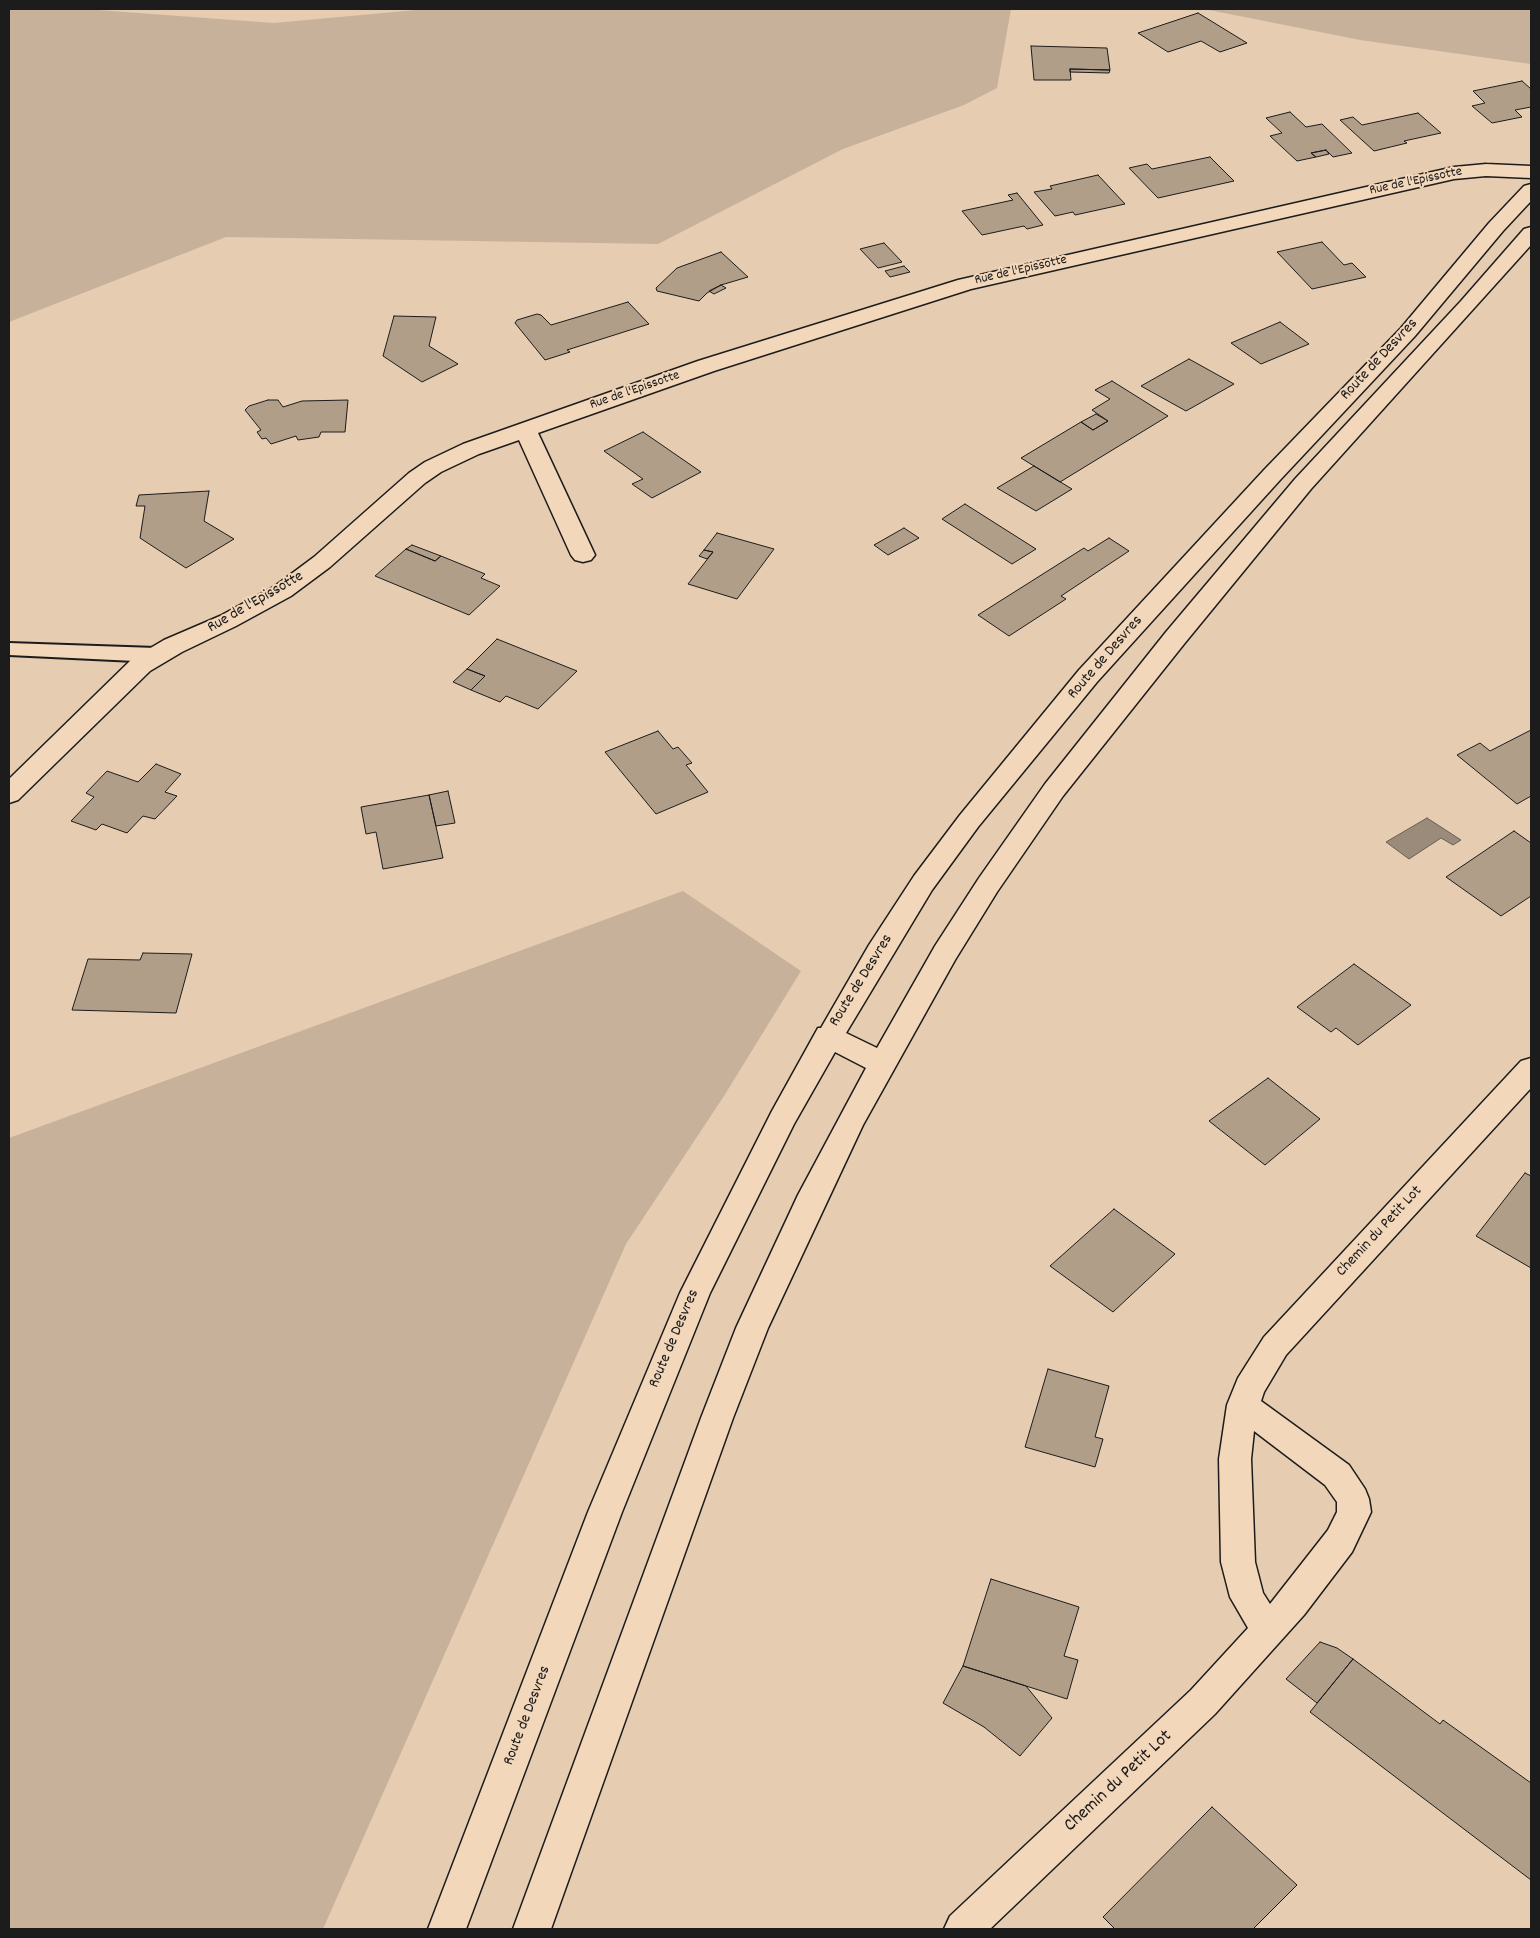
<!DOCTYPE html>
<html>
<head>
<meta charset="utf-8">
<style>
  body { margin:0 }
  #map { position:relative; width:1540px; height:1938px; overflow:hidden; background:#e6ccb0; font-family:Dekko,sans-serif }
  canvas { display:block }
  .frame { position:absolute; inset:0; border:10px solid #1c1c1c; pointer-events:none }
</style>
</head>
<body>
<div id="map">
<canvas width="1540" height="1938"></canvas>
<div class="frame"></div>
</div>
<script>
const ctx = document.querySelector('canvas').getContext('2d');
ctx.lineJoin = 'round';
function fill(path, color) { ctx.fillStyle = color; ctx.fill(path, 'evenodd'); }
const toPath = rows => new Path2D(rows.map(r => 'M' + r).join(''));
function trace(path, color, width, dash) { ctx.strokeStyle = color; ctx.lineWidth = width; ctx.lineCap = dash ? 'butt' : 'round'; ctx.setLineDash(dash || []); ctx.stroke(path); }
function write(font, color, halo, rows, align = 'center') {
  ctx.font = font + ' Dekko,sans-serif'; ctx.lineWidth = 4; ctx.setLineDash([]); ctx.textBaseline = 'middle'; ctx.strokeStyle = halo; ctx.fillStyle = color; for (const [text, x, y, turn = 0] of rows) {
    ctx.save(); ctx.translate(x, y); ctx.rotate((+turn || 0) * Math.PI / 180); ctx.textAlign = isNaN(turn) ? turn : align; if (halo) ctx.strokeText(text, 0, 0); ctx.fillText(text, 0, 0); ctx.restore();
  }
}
fill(toPath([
  [9,9,84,9,274,23,427,9,1011,9,997,88,964,105,843,149,658,244,226,237,9,322],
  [1204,9,1531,9,1531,64,1360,40],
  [683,891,801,971,724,1096,626,1244,323,1929,9,1929,9,1138]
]), '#c8b19b');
const water = toPath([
  [1427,818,1461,840,1453,845,1441,838,1409,859,1386,842,1427,818]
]);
fill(water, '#9b8b7a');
trace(water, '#685f54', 1);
const building = toPath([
  [1198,13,1247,43,1220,52,1201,41,1168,52,1138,33,1198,13],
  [1031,46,1107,48,1110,70,1070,69,1071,80,1034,80,1031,46],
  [1070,69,1110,70,1109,73,1070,72,1070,69],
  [1522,81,1531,89,1531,107,1515,110,1522,117,1492,123,1472,106,1485,103,1473,91,1522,81],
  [1290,112,1306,127,1322,124,1352,153,1333,157,1326,150,1311,153,1316,157,1297,161,1270,136,1282,133,1266,118,1290,112],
  [1418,113,1441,133,1404,141,1407,143,1374,151,1340,120,1353,117,1362,125,1418,113],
  [1326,150,1329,154,1316,157,1311,153,1326,150],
  [1210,157,1234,181,1158,198,1129,168,1147,164,1152,169,1210,157],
  [1098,175,1125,204,1075,215,1073,212,1055,216,1034,192,1052,189,1050,186,1098,175],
  [1017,193,1043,225,1027,229,1024,226,982,235,962,211,1013,200,1008,195,1017,193],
  [1322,242,1344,265,1352,263,1366,277,1312,289,1277,252,1322,242],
  [884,243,902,262,878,268,860,249,884,243],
  [721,252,748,277,721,285,707,293,699,301,657,291,656,288,677,268,721,252],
  [904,266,910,272,890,277,885,271,904,266],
  [721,285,726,288,714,294,709,291,721,285],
  [628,302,649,324,567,350,570,352,545,360,515,323,517,320,537,314,541,315,551,325,628,302],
  [394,316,436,317,429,346,458,364,422,382,383,356,394,316],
  [1280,322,1309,344,1261,364,1231,343,1280,322],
  [1189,359,1234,384,1186,411,1141,386,1189,359],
  [1112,381,1168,416,1060,482,1021,458,1081,422,1093,430,1108,421,1092,410,1110,399,1095,390,1112,381],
  [268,400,278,400,283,407,302,401,348,400,345,432,321,432,319,437,298,440,296,436,271,444,266,438,262,439,257,432,261,430,245,410,249,406,268,400],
  [1096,414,1108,421,1093,430,1081,422,1096,414],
  [643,432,701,472,652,498,632,484,643,479,604,451,643,432],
  [1034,466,1072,489,1036,511,997,488,1034,466],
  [209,491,204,521,234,539,186,568,140,538,145,506,136,506,139,495,209,491],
  [965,504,1036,549,1012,564,942,519,965,504],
  [904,528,919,538,888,555,874,545,904,528],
  [717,533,774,549,737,599,688,584,713,552,704,550,717,533],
  [1109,538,1129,551,1061,596,1066,599,1009,636,978,615,1084,548,1088,551,1109,538],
  [412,545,441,556,435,561,406,549,412,545],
  [406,549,435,561,441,556,485,574,481,578,500,586,469,615,375,576,406,549],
  [704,550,713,552,707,559,699,556,704,550],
  [497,639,577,671,538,709,506,696,500,702,471,690,485,676,467,669,497,639],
  [467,669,485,676,471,690,453,682,467,669],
  [1531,730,1531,796,1517,804,1457,755,1480,743,1490,751,1531,730],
  [658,731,673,749,678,747,692,763,686,765,708,792,656,814,605,752,658,731],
  [156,764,181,774,165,792,177,796,155,819,143,816,127,833,102,824,96,830,71,821,94,797,86,793,107,771,138,782,156,764],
  [448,791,455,823,436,826,429,795,448,791],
  [429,795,443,858,383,869,376,832,366,834,361,807,429,795],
  [1514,831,1531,843,1531,896,1501,916,1446,877,1514,831],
  [143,953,192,954,176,1013,72,1010,88,959,140,960,143,953],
  [1354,964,1411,1005,1358,1045,1336,1028,1331,1032,1297,1007,1354,964],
  [1268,1078,1320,1119,1265,1165,1209,1121,1268,1078],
  [1525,1173,1531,1176,1531,1268,1476,1236,1525,1173],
  [1114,1209,1175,1254,1113,1312,1050,1266,1114,1209],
  [1048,1369,1109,1386,1095,1437,1103,1439,1095,1467,1025,1447,1048,1369],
  [991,1579,1079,1607,1064,1656,1078,1660,1067,1699,963,1666,991,1579],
  [1320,1642,1337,1648,1353,1659,1317,1703,1286,1679,1320,1642],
  [1353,1659,1440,1724,1443,1720,1531,1783,1531,1880,1310,1712,1353,1659],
  [963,1666,1026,1686,1052,1718,1020,1756,984,1727,943,1703,963,1666],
  [1212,1807,1297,1885,1253,1929,1115,1929,1103,1917,1212,1807]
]);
fill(building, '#b19e89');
trace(building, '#1c1c1c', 1);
const service = toPath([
  [9,643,156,648,163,650,166,655,163,660,156,662,9,655,9,643]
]);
const minor = toPath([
  [1486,164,1531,166,1531,178,1486,176,1454,179,971,289,714,371,538,433,595,555,591,560,583,562,575,560,571,555,519,440,479,454,441,472,425,483,330,567,291,596,236,626,182,652,150,671,18,800,9,803,9,779,132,659,164,640,220,616,275,586,314,557,409,473,425,462,463,444,698,361,958,280,1454,167,1486,164],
  [1531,1058,1531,1088,1286,1355,1264,1392,1261,1401,1349,1465,1365,1489,1369,1499,1371,1512,1352,1552,1304,1615,1215,1714,990,1929,944,1929,950,1916,1191,1690,1248,1628,1230,1597,1221,1562,1219,1459,1227,1405,1238,1378,1264,1337,1521,1061,1531,1058],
  [1254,1431,1325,1485,1337,1502,1337,1512,1328,1530,1270,1604,1263,1593,1255,1562,1251,1459,1254,1431]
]);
const primary = toPath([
  [1531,184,1531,201,1503,231,1415,336,1280,480,1097,682,978,827,932,890,846,1033,877,1048,935,946,979,878,1045,784,1166,632,1295,479,1461,301,1524,229,1531,227,1531,245,1311,489,1184,644,1063,796,997,892,955,960,863,1125,768,1328,733,1418,551,1929,513,1929,701,1418,736,1328,798,1195,866,1068,835,1052,794,1124,710,1293,622,1512,466,1929,428,1929,588,1512,680,1293,772,1111,818,1028,821,1028,869,945,914,876,960,815,1079,670,1264,470,1401,328,1489,223,1524,186,1531,184]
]);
trace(service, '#1c1c1c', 4);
trace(minor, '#1c1c1c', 3);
trace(primary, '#1c1c1c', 3);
fill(service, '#f3d7ba');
fill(minor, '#f3d7ba');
fill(primary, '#f3d7ba');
write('14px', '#1c1c1c', '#f3d7ba', [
  ["Rue de l'Epissotte",1416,182,-12],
  ["Rue de l'Epissotte",1021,271,-13],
  ["Rue de l'Epissotte",635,391,-19]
]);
write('16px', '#1c1c1c', '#f3d7ba', [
  ["Route de Desvres",1380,360,-47],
  ["Rue de l'Epissotte",256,603,-30],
  ["Route de Desvres",1106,658,-49],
  ["Route de Desvres",862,981,-58],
  ["Chemin du Petit Lot",1380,1232,-47],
  ["Route de Desvres",675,1339,-67],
  ["Route de Desvres",528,1716,-69]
]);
write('19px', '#1c1c1c', '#f3d7ba', [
  ["Chemin du Petit Lot",1119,1782,-43]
]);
</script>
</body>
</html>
